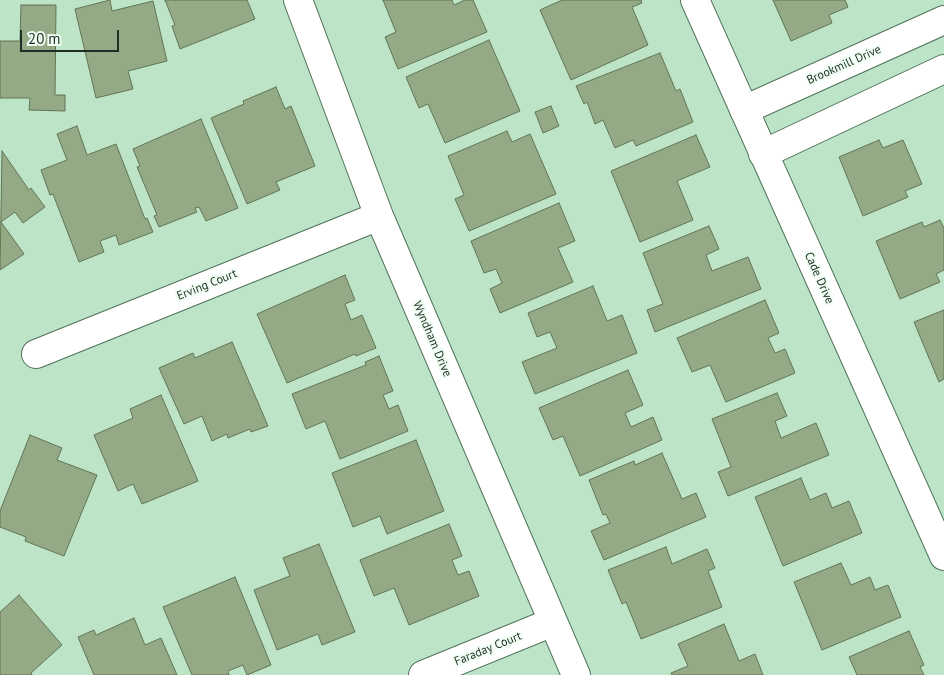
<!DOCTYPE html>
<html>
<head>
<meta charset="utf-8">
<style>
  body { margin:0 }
  #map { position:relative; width:944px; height:675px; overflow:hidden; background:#bde4c7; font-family:"PT Sans",sans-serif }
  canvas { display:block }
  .scale { position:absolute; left:20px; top:30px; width:99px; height:22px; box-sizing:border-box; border:2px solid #1f2e23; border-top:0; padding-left:6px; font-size:15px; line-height:18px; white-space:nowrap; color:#1f2e23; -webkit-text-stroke:4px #effef2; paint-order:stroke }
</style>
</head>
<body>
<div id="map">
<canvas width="944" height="675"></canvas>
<div class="scale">20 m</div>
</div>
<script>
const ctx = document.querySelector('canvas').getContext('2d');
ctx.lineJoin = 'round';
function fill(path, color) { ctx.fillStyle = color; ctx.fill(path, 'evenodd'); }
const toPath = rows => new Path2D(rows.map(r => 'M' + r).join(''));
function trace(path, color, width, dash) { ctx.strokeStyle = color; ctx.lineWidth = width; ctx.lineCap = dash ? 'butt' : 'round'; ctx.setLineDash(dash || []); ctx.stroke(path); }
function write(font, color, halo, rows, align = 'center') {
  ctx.font = font + ' "PT Sans",sans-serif'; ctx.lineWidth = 4; ctx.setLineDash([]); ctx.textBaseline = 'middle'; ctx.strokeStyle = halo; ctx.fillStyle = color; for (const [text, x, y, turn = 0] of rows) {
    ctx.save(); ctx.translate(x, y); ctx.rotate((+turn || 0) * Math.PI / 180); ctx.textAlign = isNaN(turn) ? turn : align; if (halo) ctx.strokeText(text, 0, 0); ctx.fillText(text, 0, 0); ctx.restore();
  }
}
const building = toPath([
  [110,0,112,11,153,1,167,61,128,71,133,89,96,98,75,9,110,0],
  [165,0,247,0,255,19,180,49,172,26,175,25,165,0],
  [383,0,452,0,454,5,465,0,473,0,487,32,398,69,385,37,396,32,383,0],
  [562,0,641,0,642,3,632,7,648,45,571,80,540,10,562,0],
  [773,0,845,0,848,7,829,15,832,23,791,41,773,0],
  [21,5,56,5,55,95,65,95,65,111,29,110,30,98,0,98,0,41,20,41,21,5],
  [489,40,520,111,445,143,428,104,419,108,406,77,489,40],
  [660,53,676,91,680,89,693,122,636,146,633,140,615,148,603,120,595,124,587,102,584,104,576,86,660,53],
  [276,87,285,109,291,106,315,166,276,182,280,190,247,204,211,118,244,104,243,101,276,87],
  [551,106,559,126,543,133,535,112,551,106],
  [201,119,238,208,206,221,199,207,195,208,197,212,159,227,154,216,157,215,137,167,140,166,133,149,201,119],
  [77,126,87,155,116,144,145,219,147,218,153,232,119,245,116,235,100,241,104,252,79,262,53,194,50,195,41,170,67,160,57,134,77,126],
  [507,131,512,142,530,134,556,194,469,231,455,199,464,195,448,156,507,131],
  [696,135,710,167,677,181,693,220,640,242,611,171,696,135],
  [879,140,883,148,903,140,922,184,905,191,908,197,863,216,839,157,879,140],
  [2,151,29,190,31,188,45,207,23,223,15,212,1,222,24,254,0,270,2,151],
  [559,203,575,241,558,248,573,282,500,313,490,289,502,283,496,269,484,273,471,241,559,203],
  [940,220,944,228,944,270,936,274,940,282,900,299,876,241,922,222,924,227,940,220],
  [709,226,719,249,706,255,712,271,748,257,761,289,655,332,647,310,663,304,643,253,709,226],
  [345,275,355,300,345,304,351,320,362,315,376,348,356,356,355,354,287,383,257,314,345,275],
  [593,286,607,321,622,315,637,353,535,394,522,362,557,348,550,332,537,337,528,313,593,286],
  [765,300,779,333,768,338,775,353,785,349,795,373,726,402,710,365,692,372,677,338,765,300],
  [944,310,944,379,939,382,914,322,944,310],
  [232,342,268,426,251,432,250,429,228,438,227,434,212,441,202,416,184,424,159,368,193,353,195,358,232,342],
  [379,356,393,391,383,395,389,409,398,405,408,431,340,459,325,421,306,429,292,394,366,365,365,362,379,356],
  [628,370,643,405,625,413,631,427,653,417,662,440,580,476,563,436,553,440,539,408,628,370],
  [777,393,787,416,775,421,781,438,816,423,829,455,728,496,718,472,731,467,712,419,777,393],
  [161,395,198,481,142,504,133,484,118,491,94,435,133,418,130,409,161,395],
  [30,435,62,448,57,460,97,475,64,556,25,541,26,537,0,527,0,511,30,435],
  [416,440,444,511,387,534,380,516,353,527,332,473,416,440],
  [662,453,682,499,696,493,706,517,604,560,591,531,610,523,606,514,603,515,589,480,634,461,635,465,662,453],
  [801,478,810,500,826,493,832,508,849,501,862,533,783,566,755,497,801,478],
  [449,524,462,556,452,560,458,575,469,571,479,596,409,625,394,588,374,596,360,560,449,524],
  [319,544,355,632,322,645,318,634,277,650,254,590,290,576,283,558,319,544],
  [666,547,672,564,707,549,715,568,708,571,722,607,641,639,626,602,622,604,608,570,666,547],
  [841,563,851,585,870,577,875,590,888,585,901,617,822,650,794,582,841,563],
  [235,577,271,665,247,675,243,665,228,671,229,675,192,675,163,607,235,577],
  [19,595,62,645,31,673,32,675,0,675,0,612,19,595],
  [134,618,145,645,161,638,177,675,94,675,78,637,94,630,96,635,134,618],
  [724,624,739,661,755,654,763,675,672,675,671,673,688,666,678,644,724,624],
  [909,631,924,665,920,667,924,675,857,675,849,657,909,631]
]);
fill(building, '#94a986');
trace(building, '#617554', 1);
const street = toPath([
  [298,0,379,216,576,675],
  [695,0,944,556],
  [36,354,379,216],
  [423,675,553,622]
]);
const secondary = toPath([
  [744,110,944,20],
  [763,154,944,69]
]);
trace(street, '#50735a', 30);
trace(secondary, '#50735a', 30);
trace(street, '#fff', 28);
trace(secondary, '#fff', 28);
write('12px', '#1f2e23', '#effef2', [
  ["Brookmill Drive",844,65,-24],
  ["Cade Drive",819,278,66],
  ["Erving Court",207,285,-22],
  ["Wyndham Drive",432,339,67],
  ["Faraday Court",488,649,-22]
]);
</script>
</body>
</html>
